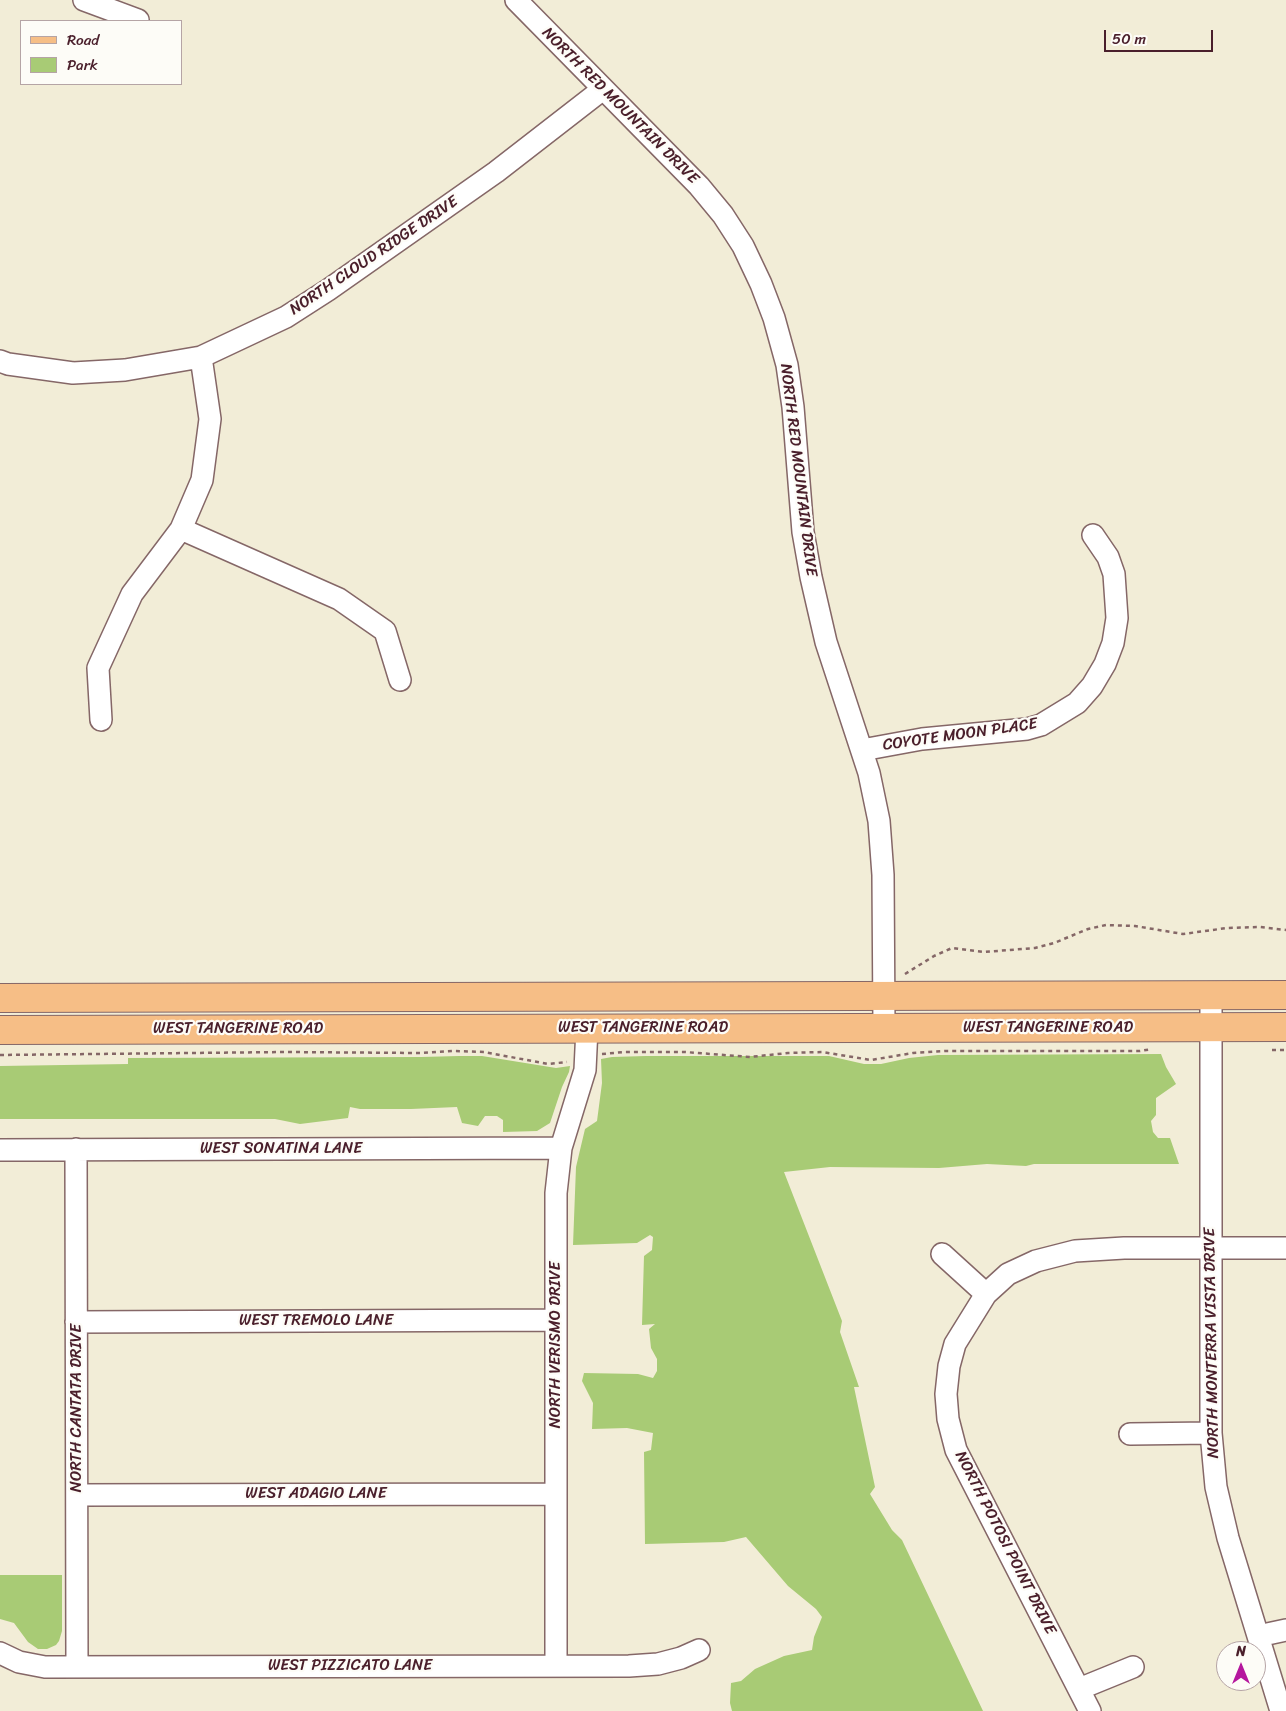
<!DOCTYPE html>
<html>
<head>
<meta charset="utf-8">
<style>
  body { margin:0 }
  #map { position:relative; width:1286px; height:1711px; overflow:hidden; background:#f2edd7; font-family:Sriracha,sans-serif }
  canvas { display:block }
  .legend { position:absolute; left:20px; top:20px; width:162px; height:65px; box-sizing:border-box; background:#fdfcf7; border:1px solid #b5a4a5; margin:0; padding:6px 9px; list-style:none; font-size:15px; color:#4a1f2b }
  .legend li { display:flex; align-items:center; gap:10px; height:25px }
  .legend b { width:25px; border:1px solid #b5a4a5 }
  .north { position:absolute; left:1216px; top:1641px; width:50px; height:50px; box-sizing:border-box; background:#fdfcf7; border:1px solid #b5a4a5; border-radius:50%; rotate:0deg; font-size:14px; font-weight:700; line-height:20px; text-align:center; color:#4a1f2b }
  .north::after { content:''; display:block; margin:auto; width:18px; height:22px; background:#b5179e; clip-path:polygon(50% 0,100% 100%,50% 72%,0 100%) }
  .scale { position:absolute; left:1104px; top:30px; width:109px; height:22px; box-sizing:border-box; border:2px solid #4a1f2b; border-top:0; padding-left:6px; font-size:15px; line-height:18px; white-space:nowrap; color:#4a1f2b; -webkit-text-stroke:4px #fdfcf7; paint-order:stroke }
</style>
</head>
<body>
<div id="map">
<canvas width="1286" height="1711"></canvas>
<ul class="legend">
<li><b style="height:6px;background:#f6be86"></b>Road</li>
<li><b style="height:14px;background:#a8cb75"></b>Park</li>
</ul>
<div class="north">N</div>
<div class="scale">50 m</div>
</div>
<script>
const ctx = document.querySelector('canvas').getContext('2d');
ctx.lineJoin = 'round';
function fill(path, color) { ctx.fillStyle = color; ctx.fill(path, 'evenodd'); }
const toPath = rows => new Path2D(rows.map(r => 'M' + r).join(''));
function trace(path, color, width, dash) { ctx.strokeStyle = color; ctx.lineWidth = width; ctx.lineCap = dash ? 'butt' : 'round'; ctx.setLineDash(dash || []); ctx.stroke(path); }
function write(font, color, halo, rows, align = 'center') {
  ctx.font = font + ' Sriracha,sans-serif'; ctx.lineWidth = 4.5; ctx.setLineDash([]); ctx.textBaseline = 'middle'; ctx.strokeStyle = halo; ctx.fillStyle = color; for (const [text, x, y, turn = 0] of rows) {
    ctx.save(); ctx.translate(x, y); ctx.rotate((+turn || 0) * Math.PI / 180); ctx.textAlign = isNaN(turn) ? turn : align; if (halo) ctx.strokeText(text, 0, 0); ctx.fillText(text, 0, 0); ctx.restore();
  }
}
fill(toPath([
  [1161,1054,1166,1067,1176,1084,1156,1098,1156,1115,1151,1121,1153,1132,1158,1138,1170,1138,1179,1164,1034,1164,1026,1166,987,1164,939,1168,830,1167,784,1172,842,1321,840,1332,859,1387,854,1387,875,1487,870,1494,892,1530,902,1540,983,1711,732,1711,730,1703,731,1683,741,1681,755,1669,784,1656,812,1650,814,1637,822,1617,816,1609,788,1586,746,1537,724,1542,645,1544,644,1452,651,1450,653,1433,627,1428,592,1429,593,1403,582,1381,584,1373,638,1374,653,1378,657,1371,657,1359,651,1348,649,1329,655,1324,642,1325,644,1256,652,1250,653,1237,650,1235,637,1243,573,1245,576,1167,585,1129,597,1121,602,1083,601,1059,612,1057,646,1056,829,1056,864,1064,881,1064,909,1058,938,1055],
  [459,1056,482,1056,556,1068,570,1066,569,1072,562,1087,550,1123,537,1131,503,1132,503,1120,497,1116,485,1116,478,1126,462,1123,457,1107,411,1109,360,1109,350,1107,348,1118,300,1124,275,1119,0,1119,0,1066,128,1064,128,1058,421,1057],
  [0,1575,62,1575,62,1631,59,1641,56,1645,47,1649,38,1649,28,1642,14,1623,0,1619]
]), '#a8cb75');
const minor = toPath([
  [84,0,138,20],
  [516,0,699,186,723,215,743,246,761,284,774,318,787,365,793,407,803,532,811,577,826,642,869,773,879,821,883,875,884,1027],
  [0,361,8,364,73,373,125,370,201,357,286,317,328,290,496,172,603,89],
  [181,529,339,599,385,631,400,680],
  [101,720,98,668,132,594,181,529,202,480,210,419,201,357],
  [862,750,922,739,1027,729,1041,725,1077,703,1092,686,1105,664,1113,643,1117,618,1114,574,1108,557,1093,535],
  [1211,995,1211,1433,1216,1487,1228,1538,1281,1711],
  [76,1149,77,1667],
  [0,1150,561,1148],
  [942,1254,986,1294],
  [76,1322,556,1320],
  [1130,1434,1211,1433],
  [77,1495,556,1494],
  [1258,1636,1286,1630],
  [0,1653,19,1662,45,1667,629,1666,658,1664,681,1658,699,1650],
  [556,1666,556,1193,561,1148,585,1070,587,1028],
  [1079,1689,1133,1667],
  [1090,1711,956,1450,948,1419,946,1394,949,1366,955,1344,986,1294,1008,1274,1036,1261,1075,1251,1124,1248,1286,1248]
]);
const major = toPath([
  [0,998,1286,995],
  [0,1030,1286,1027]
]);
trace(minor, '#856767', 24);
trace(major, '#856767', 30);
trace(toPath([
  [905,974,934,956,952,948,984,952,1035,948,1054,943,1088,929,1106,925,1135,926,1183,934,1227,928,1260,927,1286,930],
  [1272,1050,1286,1050],
  [602,1054,625,1052,685,1052,750,1057,788,1053,822,1052,871,1060,913,1053,946,1051,1140,1051,1152,1049],
  [0,1055,284,1052,421,1053,452,1051,484,1052,548,1064,567,1062]
]), '#856767', 2.5, [4, 4]);
trace(minor, '#fff', 21);
trace(major, '#f6be86', 28);
write('16px', '#4a1f2b', '#fdfcf7', [
  ["NORTH RED MOUNTAIN DRIVE",620,106,45],
  ["NORTH CLOUD RIDGE DRIVE",374,256,-34],
  ["NORTH RED MOUNTAIN DRIVE",798,470,83],
  ["COYOTE MOON PLACE",960,735,-8],
  ["WEST TANGERINE ROAD",643,1028],
  ["WEST TANGERINE ROAD",1048,1028],
  ["WEST TANGERINE ROAD",238,1029],
  ["WEST SONATINA LANE",281,1149],
  ["WEST TREMOLO LANE",316,1321],
  ["NORTH MONTERRA VISTA DRIVE",1212,1343,-91],
  ["NORTH VERISMO DRIVE",556,1345,-90],
  ["NORTH CANTATA DRIVE",77,1408,-90],
  ["WEST ADAGIO LANE",316,1494],
  ["NORTH POTOSI POINT DRIVE",1005,1543,63],
  ["WEST PIZZICATO LANE",350,1666]
]);
</script>
</body>
</html>
